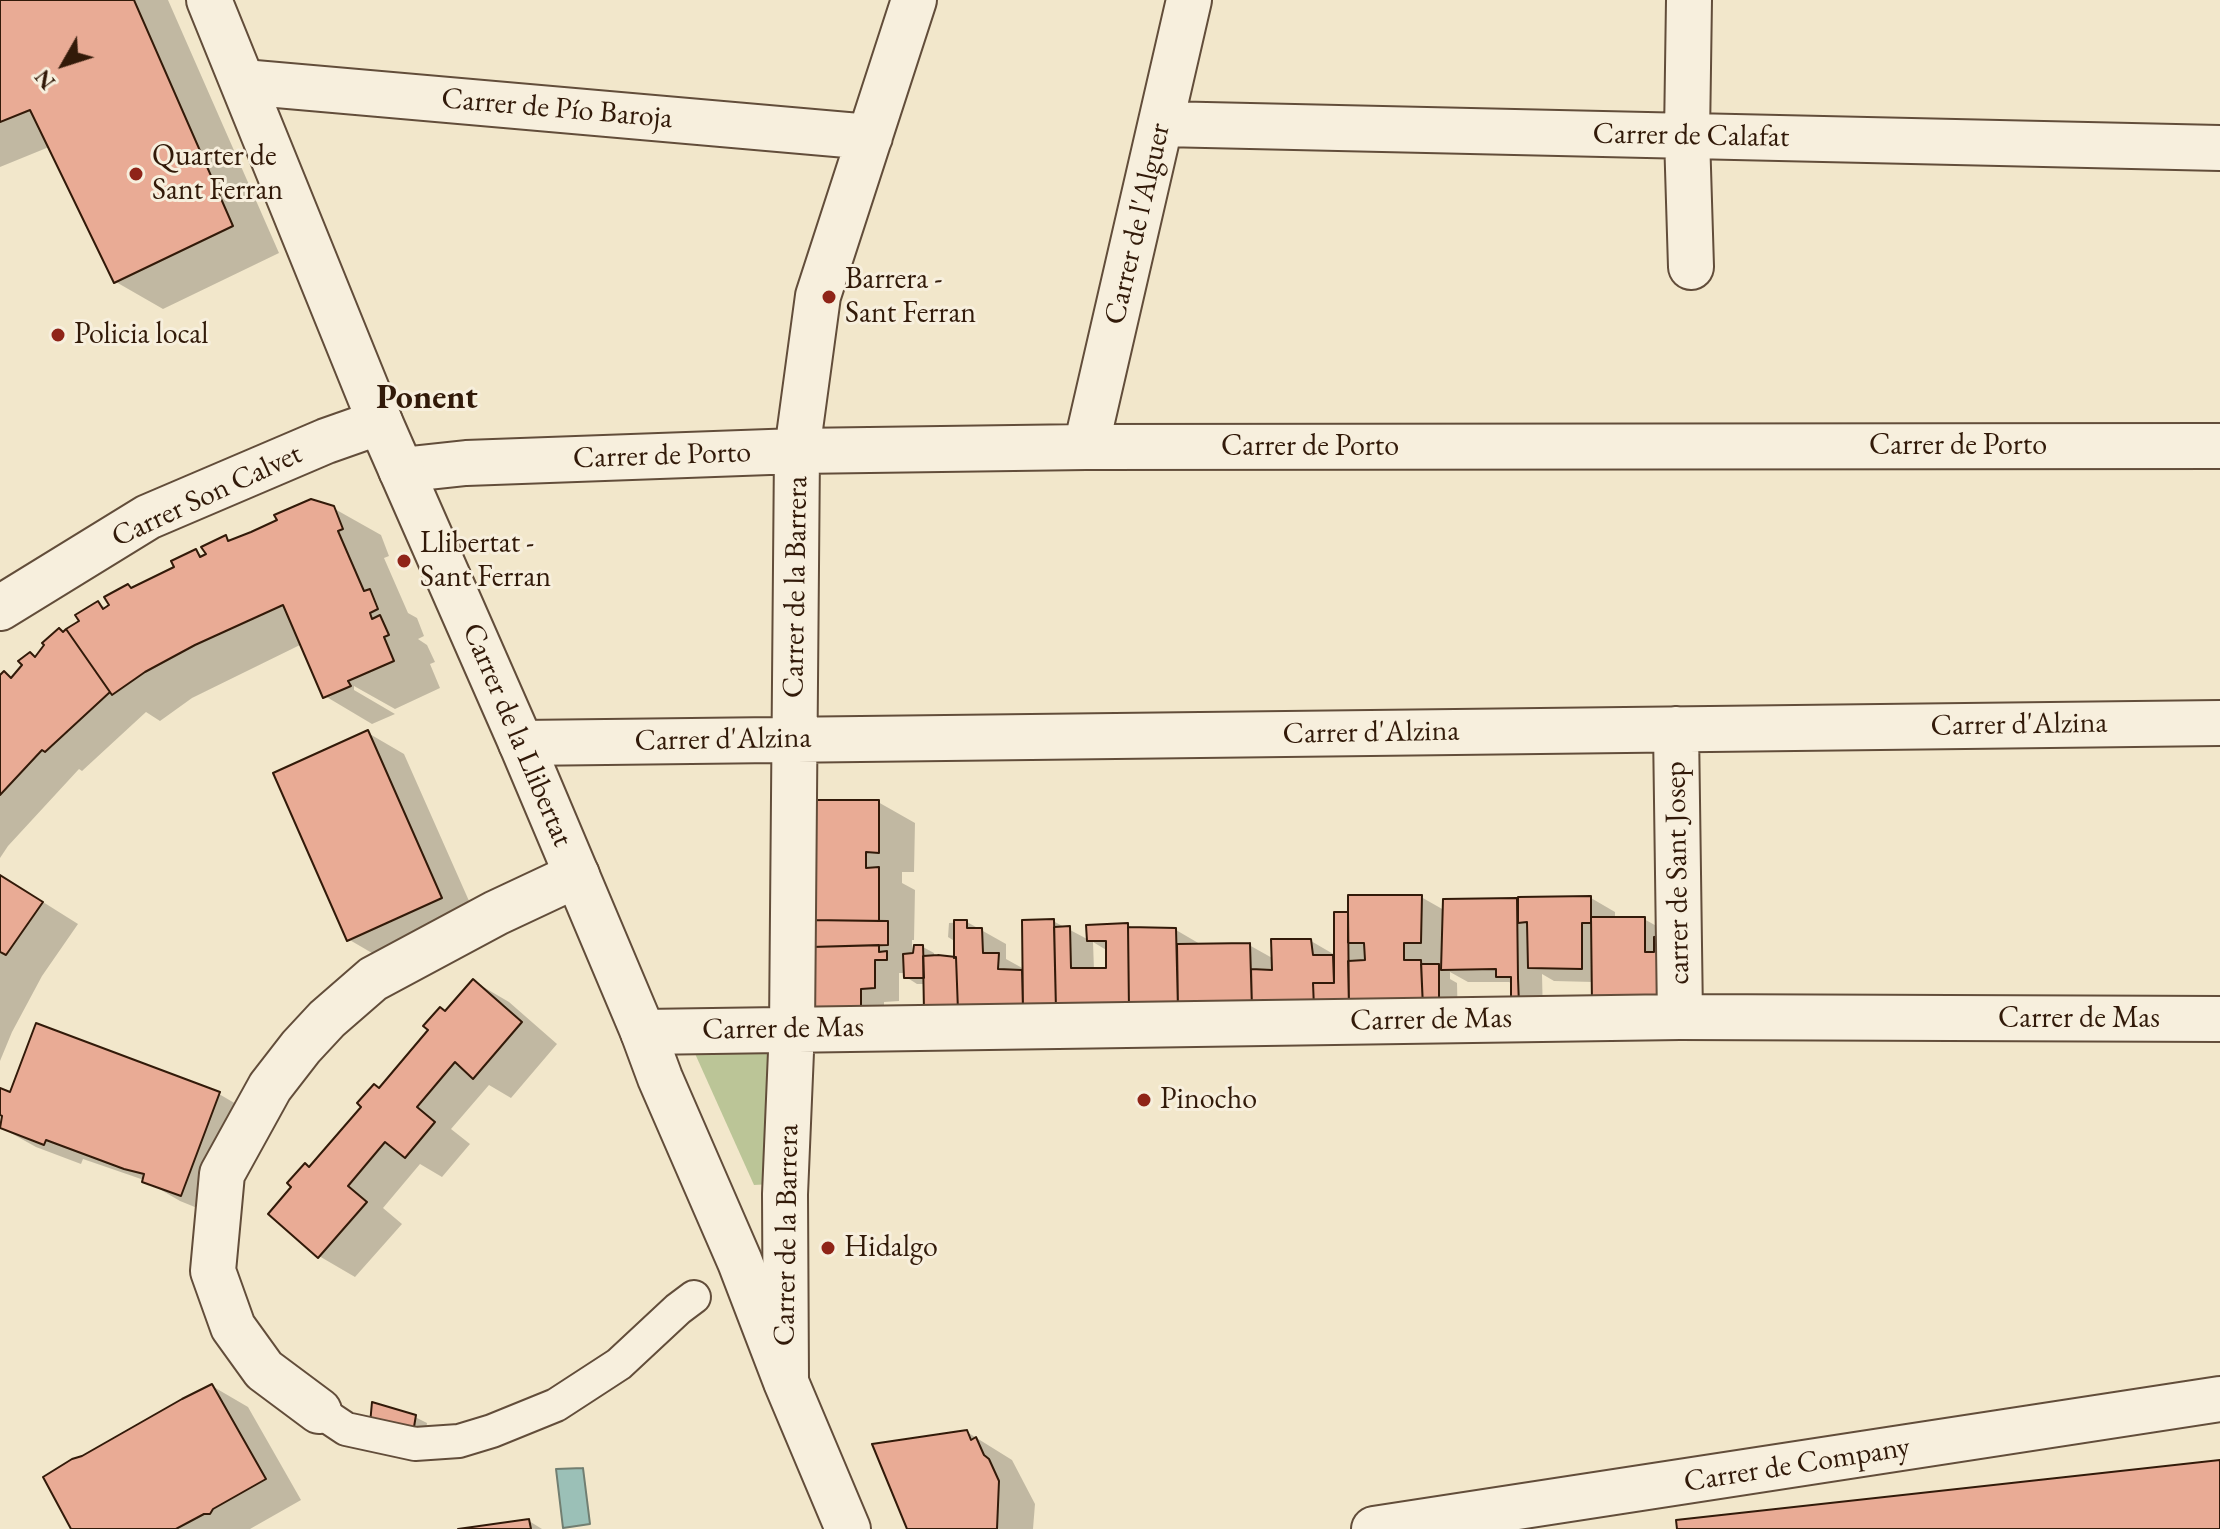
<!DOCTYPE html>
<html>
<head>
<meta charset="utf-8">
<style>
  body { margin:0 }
  #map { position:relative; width:2220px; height:1529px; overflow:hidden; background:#f2e7cb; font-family:"EB Garamond",serif }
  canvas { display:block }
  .north { position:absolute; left:24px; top:24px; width:80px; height:80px; -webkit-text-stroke:6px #f7efdd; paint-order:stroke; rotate:231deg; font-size:22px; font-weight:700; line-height:32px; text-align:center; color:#321a09 }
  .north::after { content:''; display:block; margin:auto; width:28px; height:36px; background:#321a09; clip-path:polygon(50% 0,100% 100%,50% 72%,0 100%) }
</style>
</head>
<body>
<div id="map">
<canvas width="2220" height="1529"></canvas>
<div class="north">N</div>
</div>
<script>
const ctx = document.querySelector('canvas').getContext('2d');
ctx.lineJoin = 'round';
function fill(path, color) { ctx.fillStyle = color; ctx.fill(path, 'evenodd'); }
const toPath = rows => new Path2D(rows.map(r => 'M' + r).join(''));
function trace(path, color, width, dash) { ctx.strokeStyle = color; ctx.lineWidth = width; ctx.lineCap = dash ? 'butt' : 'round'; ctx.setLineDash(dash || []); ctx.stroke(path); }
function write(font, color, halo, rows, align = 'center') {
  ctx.font = font + ' "EB Garamond",serif'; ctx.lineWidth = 6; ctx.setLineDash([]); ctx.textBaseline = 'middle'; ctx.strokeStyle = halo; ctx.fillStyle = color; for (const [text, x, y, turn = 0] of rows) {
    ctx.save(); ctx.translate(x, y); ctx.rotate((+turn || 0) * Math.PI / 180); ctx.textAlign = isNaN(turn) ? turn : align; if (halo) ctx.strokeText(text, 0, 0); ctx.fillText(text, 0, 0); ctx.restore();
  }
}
fill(toPath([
  [769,1037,771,1184,754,1185,688,1038]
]), '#bbc597');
const water = toPath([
  [583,1468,590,1524,563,1528,556,1469,583,1468]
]);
fill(water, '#9bc0b7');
trace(water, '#717e71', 2);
fill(toPath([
  [0,0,168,0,279,253,163,309,116,282,49,147,0,167],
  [333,508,381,535,389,556,384,558,408,613,417,618,424,636,418,639,427,645,435,662,430,664,440,688,395,709,354,686,354,690,395,714,372,724,325,696,302,644,192,698,160,721,146,712,82,771,79,769,8,846,0,858,0,677,5,673,14,678,30,654,37,658,82,621,98,603,106,608,128,586,133,589,176,568,196,552,205,557,226,537,232,541],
  [368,733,404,754,477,919,384,960,348,939],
  [878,802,915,823,914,872,902,872,902,883,915,890,914,940,912,940,912,957,923,947,934,953,934,959,962,960,956,942,948,937,949,923,967,922,1006,944,1006,959,1024,969,1053,921,1089,940,1128,925,1135,929,1176,930,1200,944,1249,945,1274,959,1311,941,1335,955,1347,914,1421,897,1444,910,1445,901,1591,898,1615,912,1615,919,1644,919,1669,933,1689,952,1593,982,1554,981,1542,974,1543,1018,1513,1004,1513,984,1509,982,1468,982,1450,972,1450,979,1457,983,1458,1028,985,1024,926,984,917,984,906,977,905,973,899,973,899,1001,884,1002,884,1025,813,1012],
  [1093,942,1108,951,1108,970,1094,970],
  [0,875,78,924,42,976,12,1032,0,1061],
  [473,981,509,1002,557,1044,511,1098,489,1085,451,1129,470,1144,442,1177,420,1164,383,1208,402,1224,355,1277,319,1256,310,1169],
  [0,1093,219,1094,255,1115,217,1216,180,1201,144,1180,83,1159,81,1164,36,1147,0,1127,4,1117,0,1114],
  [212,1386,248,1407,301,1500,250,1529,73,1529,82,1458],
  [415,1417,427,1423,425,1438,384,1429],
  [967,1432,1012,1460,1035,1504,1033,1529,910,1529],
  [529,1521,542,1529,473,1529]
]), '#0003');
const building = toPath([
  [0,0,134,0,233,226,114,283,30,110,0,122,0,0],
  [311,499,334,506,343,529,338,531,364,591,370,589,378,609,370,613,372,619,380,615,389,635,384,637,394,661,348,681,351,686,323,698,283,605,195,645,145,672,112,695,66,629,79,621,75,615,98,601,103,609,109,605,104,597,128,584,131,588,174,567,171,561,196,549,200,557,206,554,201,547,226,535,228,541,251,532,277,520,274,515,311,499],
  [59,628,63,632,66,629,110,692,45,752,42,750,0,795,0,675,4,671,11,678,22,665,18,661,30,652,35,657,44,645,42,643,59,628],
  [368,730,442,898,347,941,273,773,368,730],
  [810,800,879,800,879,853,866,852,866,868,879,867,879,921,810,920,810,800],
  [0,875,43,902,6,955,0,952,0,875],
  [1348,895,1422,895,1421,943,1404,943,1404,960,1421,960,1423,1008,1349,1008,1348,961,1365,960,1364,943,1348,943,1348,895],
  [1591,896,1591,923,1582,923,1582,969,1528,968,1527,922,1518,923,1518,897,1591,896],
  [1517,898,1518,978,1519,1005,1511,1005,1511,977,1496,977,1496,969,1441,970,1443,899,1517,898],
  [1334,912,1348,912,1349,1008,1314,1008,1313,983,1334,983,1334,912],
  [1591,917,1645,917,1645,952,1654,952,1654,937,1665,936,1666,1006,1592,1006,1591,917],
  [1054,919,1056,1010,1023,1010,1022,920,1054,919],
  [810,920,888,921,888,945,811,947,810,920],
  [954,920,967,920,967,928,982,928,983,953,999,953,998,969,1022,970,1023,1010,958,1011,956,957,954,958,954,920],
  [1128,923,1129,1010,1056,1010,1054,927,1070,926,1071,968,1106,968,1106,941,1087,941,1086,925,1128,923],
  [1128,927,1176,928,1178,1009,1129,1010,1128,927],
  [1271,939,1311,939,1313,955,1333,955,1334,983,1313,983,1314,1008,1252,1009,1251,969,1272,970,1271,939],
  [1250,943,1252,1009,1178,1009,1177,944,1250,943],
  [879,945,879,952,887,951,887,960,875,960,875,988,861,989,861,1012,811,1013,811,947,879,945],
  [914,945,923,945,924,978,904,978,903,954,913,953,914,945],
  [938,955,956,957,958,1011,924,1012,923,956,938,955],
  [1421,964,1439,964,1439,1008,1423,1008,1421,964],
  [473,979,522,1022,473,1079,455,1062,417,1107,435,1122,405,1158,385,1142,348,1186,367,1202,318,1258,268,1214,291,1187,287,1183,305,1163,309,1167,361,1107,357,1103,374,1084,379,1088,428,1030,423,1026,440,1007,445,1011,473,979],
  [36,1023,220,1092,181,1196,142,1182,144,1174,124,1169,46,1140,44,1145,0,1128,2,1116,0,1115,0,1088,10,1092,36,1023],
  [212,1384,266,1479,213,1509,210,1514,204,1514,176,1529,71,1529,43,1477,72,1459,82,1456,182,1399,212,1384],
  [372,1402,416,1415,413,1433,370,1424,372,1402],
  [967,1430,971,1440,976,1437,984,1455,989,1459,999,1481,997,1529,907,1529,872,1444,967,1430],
  [2220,1460,2220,1529,1677,1529,1676,1520,2220,1460],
  [529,1519,531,1529,458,1529,529,1519]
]);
fill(building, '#e9ab95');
trace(building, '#321a09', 2);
const pedestrian = toPath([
  [319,1411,346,1429,415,1444,459,1441,492,1431,556,1405,619,1364,678,1309,694,1297]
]);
const minor = toPath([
  [1689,0,1687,136,1691,267],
  [243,82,870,137],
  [1162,124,2220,148],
  [1086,447,1189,0],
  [401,470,466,463,797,451,1086,447,2220,446],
  [0,608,148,517,326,441,380,422],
  [1676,729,1680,1017],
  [521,743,2220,723],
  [643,1032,1680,1017,2220,1019],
  [786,1381,785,1194,792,1028,797,451,818,296,914,0],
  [319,1411,264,1370,233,1327,213,1271,222,1174,270,1087,301,1047,327,1019,373,979,496,913,577,875],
  [1374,1529,2220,1399]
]);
const tertiary = toPath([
  [209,0,380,422,521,743,643,1032,660,1078,740,1262,786,1382,848,1529]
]);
trace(pedestrian, '#624d3a', 36);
trace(minor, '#624d3a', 48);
trace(tertiary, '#624d3a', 48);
trace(pedestrian, '#f7efdd', 32);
trace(minor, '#f7efdd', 44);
trace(tertiary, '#f7efdd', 44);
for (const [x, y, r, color] of [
  [136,174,8,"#8f2418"],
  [829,297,8,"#8f2418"],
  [58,335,8,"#8f2418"],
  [404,561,8,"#8f2418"],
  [1144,1100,8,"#8f2418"],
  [828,1248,8,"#8f2418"]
]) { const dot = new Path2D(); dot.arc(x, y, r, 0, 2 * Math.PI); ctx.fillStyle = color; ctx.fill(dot); trace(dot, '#f7efdd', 3); }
write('30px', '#321a09', '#f7efdd', [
  ["Carrer de Pío Baroja",557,109,5],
  ["Carrer de Calafat",1691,136,1],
  ["Carrer de l'Alguer",1138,224,-77],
  ["Carrer de Porto",1958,446],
  ["Carrer de Porto",1310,447],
  ["Carrer de Porto",662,456,-2],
  ["Carrer Son Calvet",207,496,-25],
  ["Carrer de la Barrera",796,587,-89],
  ["Carrer d'Alzina",2019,725,-1],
  ["Carrer d'Alzina",1371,733,-1],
  ["Carrer de la Llibertat",517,735,67],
  ["Carrer d'Alzina",723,740,-1],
  ["carrer de Sant Josep",1678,873,-91],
  ["Carrer de Mas",2079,1019],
  ["Carrer de Mas",1431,1020,-1],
  ["Carrer de Mas",783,1029,-1],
  ["Carrer de la Barrera",787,1235,-89],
  ["Carrer de Company",1797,1465,-9]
]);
write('30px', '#321a09', '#f7efdd', [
  ["Quarter de",152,157],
  ["Sant Ferran",152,191],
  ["Barrera -",845,280],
  ["Sant Ferran",845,314],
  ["Policia local",74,335],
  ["Llibertat -",420,544],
  ["Sant Ferran",420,578],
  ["Pinocho",1160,1100],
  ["Hidalgo",844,1248]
], 'left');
write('bold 34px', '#321a09', '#f7efdd', [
  ["Ponent",427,399]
]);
</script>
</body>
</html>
